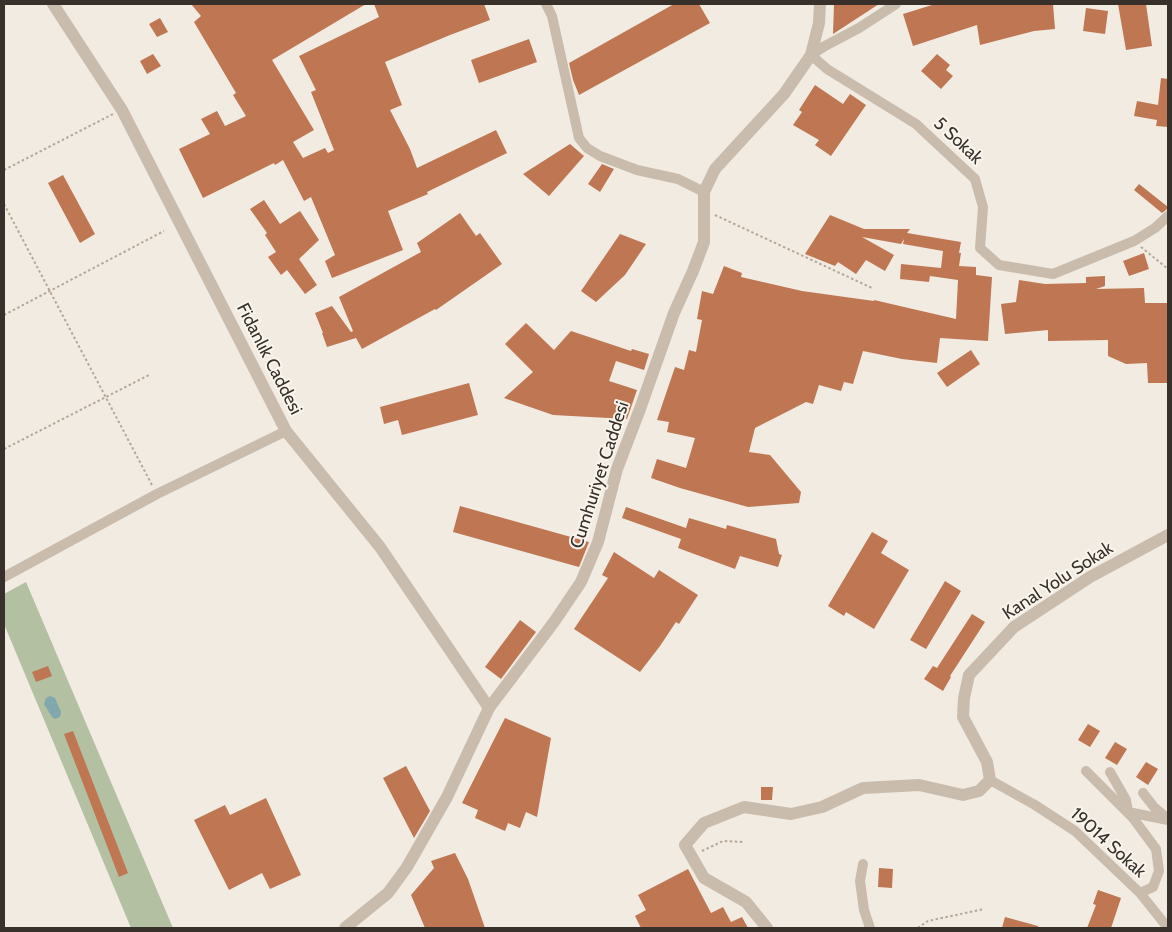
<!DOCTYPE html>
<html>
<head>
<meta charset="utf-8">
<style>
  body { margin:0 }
  #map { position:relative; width:1172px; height:932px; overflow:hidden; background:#f2ebe1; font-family:Cabin,sans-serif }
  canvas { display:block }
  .frame { position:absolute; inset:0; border:5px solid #38302b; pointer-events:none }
</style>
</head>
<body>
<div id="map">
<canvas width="1172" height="932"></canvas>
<div class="frame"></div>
</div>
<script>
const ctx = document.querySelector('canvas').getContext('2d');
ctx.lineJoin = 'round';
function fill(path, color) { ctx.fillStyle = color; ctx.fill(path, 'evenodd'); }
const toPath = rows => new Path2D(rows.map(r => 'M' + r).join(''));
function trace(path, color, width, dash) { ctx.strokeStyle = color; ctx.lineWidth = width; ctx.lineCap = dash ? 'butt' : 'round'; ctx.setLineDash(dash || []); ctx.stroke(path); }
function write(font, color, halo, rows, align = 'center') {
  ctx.font = font + ' Cabin,sans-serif'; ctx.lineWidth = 4; ctx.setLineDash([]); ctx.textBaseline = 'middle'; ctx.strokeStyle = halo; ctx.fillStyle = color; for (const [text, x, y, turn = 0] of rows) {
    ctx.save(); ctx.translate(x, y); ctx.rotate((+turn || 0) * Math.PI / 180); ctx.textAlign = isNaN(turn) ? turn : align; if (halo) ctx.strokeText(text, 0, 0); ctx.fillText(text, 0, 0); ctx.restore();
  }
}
fill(toPath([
  [26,582,173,928,131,928,4,624,4,594]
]), '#b3c0a1');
fill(toPath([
  [50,696,55,698,61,712,60,717,55,719,52,717,44,704,46,698]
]), '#81a8ad');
fill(toPath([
  [191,4,366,4,272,60,314,130,293,142,303,158,325,148,328,153,334,150,311,92,316,90,299,56,379,17,374,4,484,4,490,20,450,35,385,62,402,105,390,110,410,149,417,168,496,130,507,153,427,192,428,194,388,211,403,250,332,278,325,261,335,255,311,197,304,201,283,160,275,165,274,163,203,198,179,149,210,134,201,119,217,111,225,126,246,116,233,95,236,93,194,22,201,16],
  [674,4,699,4,710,23,579,95,573,80,569,63],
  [834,4,879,4,833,34],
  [935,4,1053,4,1055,29,1034,31,980,45,977,25,913,46,903,14],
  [1118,4,1146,4,1152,46,1126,50],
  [1086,8,1108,11,1105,34,1083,31],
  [160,18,168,32,157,37,149,24],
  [529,39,537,62,479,83,471,60],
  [153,54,161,66,147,74,140,61],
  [937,54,950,65,946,70,953,76,941,89,921,71],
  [1161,78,1168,79,1168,127,1156,126,1157,120,1134,116,1137,101,1158,105],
  [815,85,843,104,850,94,866,105,831,156,815,145,819,140,793,125,802,112,799,110],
  [570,144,584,156,549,196,523,174],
  [602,164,614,169,600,192,588,184],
  [63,175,95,234,80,243,48,183],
  [1139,184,1168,207,1166,210,1162,213,1134,190],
  [264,200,280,224,300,211,319,240,299,259,317,285,305,294,287,270,281,275,268,257,276,252,265,235,267,233,250,209],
  [460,213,476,236,480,233,502,264,436,310,435,309,362,349,356,338,327,347,322,333,323,333,315,313,332,306,351,332,353,331,339,297,421,252,417,243],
  [830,215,864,229,910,229,907,233,961,242,959,253,961,253,959,266,976,267,976,275,992,277,988,341,940,338,937,363,902,359,863,351,853,384,844,382,841,391,819,385,813,404,806,402,755,428,749,452,770,455,801,492,799,503,748,507,680,488,651,478,657,459,686,468,695,438,667,432,669,422,657,420,675,367,684,370,689,350,696,352,702,320,697,319,702,291,713,294,724,266,742,273,741,277,802,291,874,301,874,300,956,319,958,280,930,276,929,282,900,279,901,264,941,268,943,251,903,244,904,239,901,244,862,237,894,255,885,271,866,260,856,274,838,262,835,266,805,254],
  [620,234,646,244,625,275,596,302,581,291],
  [1144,253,1149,269,1129,276,1123,261],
  [1105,276,1105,286,1096,289,1144,288,1145,303,1168,303,1168,383,1148,383,1147,363,1126,364,1108,356,1108,340,1048,341,1048,330,1005,334,1001,304,1016,302,1019,280,1045,284,1086,283,1086,277],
  [526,323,554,350,571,331,631,351,632,349,649,354,644,370,616,361,609,381,637,390,627,419,553,415,504,398,533,372,505,344],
  [971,350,980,364,947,387,937,373],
  [469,383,478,415,402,435,398,420,384,424,380,407],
  [460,506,589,542,579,567,453,532],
  [626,507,686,528,689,518,726,529,727,525,776,539,779,554,782,555,778,567,740,556,735,569,678,548,681,539,622,518],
  [872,532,888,541,881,553,909,570,874,629,846,612,844,616,828,606],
  [614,552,654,578,659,570,698,595,679,624,676,622,660,646,640,672,574,629,608,578,602,575],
  [945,581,961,591,926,649,910,640],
  [972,614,985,622,950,676,951,677,943,691,924,679,933,666,937,668],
  [520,620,536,632,501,679,485,667],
  [48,666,52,676,36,682,32,672],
  [505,718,551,738,537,817,526,812,520,828,508,823,505,831,475,818,478,810,462,803],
  [1088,724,1100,731,1090,747,1078,740],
  [73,731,128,873,119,877,64,734],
  [1115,742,1127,749,1117,765,1105,758],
  [1146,762,1158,769,1148,785,1136,777],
  [406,766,430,811,414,838,383,778],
  [761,787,773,787,772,800,761,800],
  [266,798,301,875,270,889,262,873,229,890,194,820,225,805,230,815],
  [455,853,468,879,485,928,425,928,411,895,434,868,431,861],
  [879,868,893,869,892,888,878,887],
  [688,869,711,913,723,907,731,922,742,917,748,928,641,928,635,916,646,910,638,895],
  [1098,890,1121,898,1111,928,1087,928,1096,905,1093,904],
  [1005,917,1038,926,1038,928,1002,928]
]), '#be7653');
trace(toPath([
  [4,170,113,114],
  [4,204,152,485],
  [715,215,872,288],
  [1141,247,1168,269],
  [4,315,164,231],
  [4,449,151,374],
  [702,851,723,841,743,842],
  [918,928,919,927,928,921,984,909]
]), '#b5a797', 2, [2.5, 2.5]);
trace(toPath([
  [546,4,552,16,579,138,587,148,600,156,637,170,678,179,704,192],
  [896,4,859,28,825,46,811,55,827,69,916,124,975,179,983,207,980,248,999,265,1053,274,1134,241,1155,228,1168,216],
  [4,577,157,494,286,431],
  [1086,771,1133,818,1156,849,1159,871,1153,887,1140,893],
  [1110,772,1126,800,1128,812,1168,820],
  [990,780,1035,805,1075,831,1140,893,1168,928],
  [1143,793,1154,807,1168,819],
  [863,864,860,881,864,910,870,928]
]), '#cabcad', 10);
trace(toPath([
  [53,4,122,110,286,431,380,547,489,708],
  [345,928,388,893,407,867,447,797,489,708,554,622,581,582,598,542,617,469,640,409,674,313,693,271,704,242,704,192,715,169,784,94,811,55,819,23,820,4],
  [767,928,746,902,704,878,685,845,704,823,744,807,791,814,822,807,863,788,919,785,963,795,979,791,990,780,987,762,963,717,964,698,969,675,1014,627,1090,577,1168,535]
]), '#cabcad', 12);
write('18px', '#38302b', '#f9f5ed', [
  ["5 Sokak",958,141,43],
  ["Fidanlık Caddesi",269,359,63],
  ["Cumhuriyet Caddesi",600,475,-72],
  ["Kanal Yolu Sokak",1058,581,-33],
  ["19014 Sokak",1108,843,42]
]);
</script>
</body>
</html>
